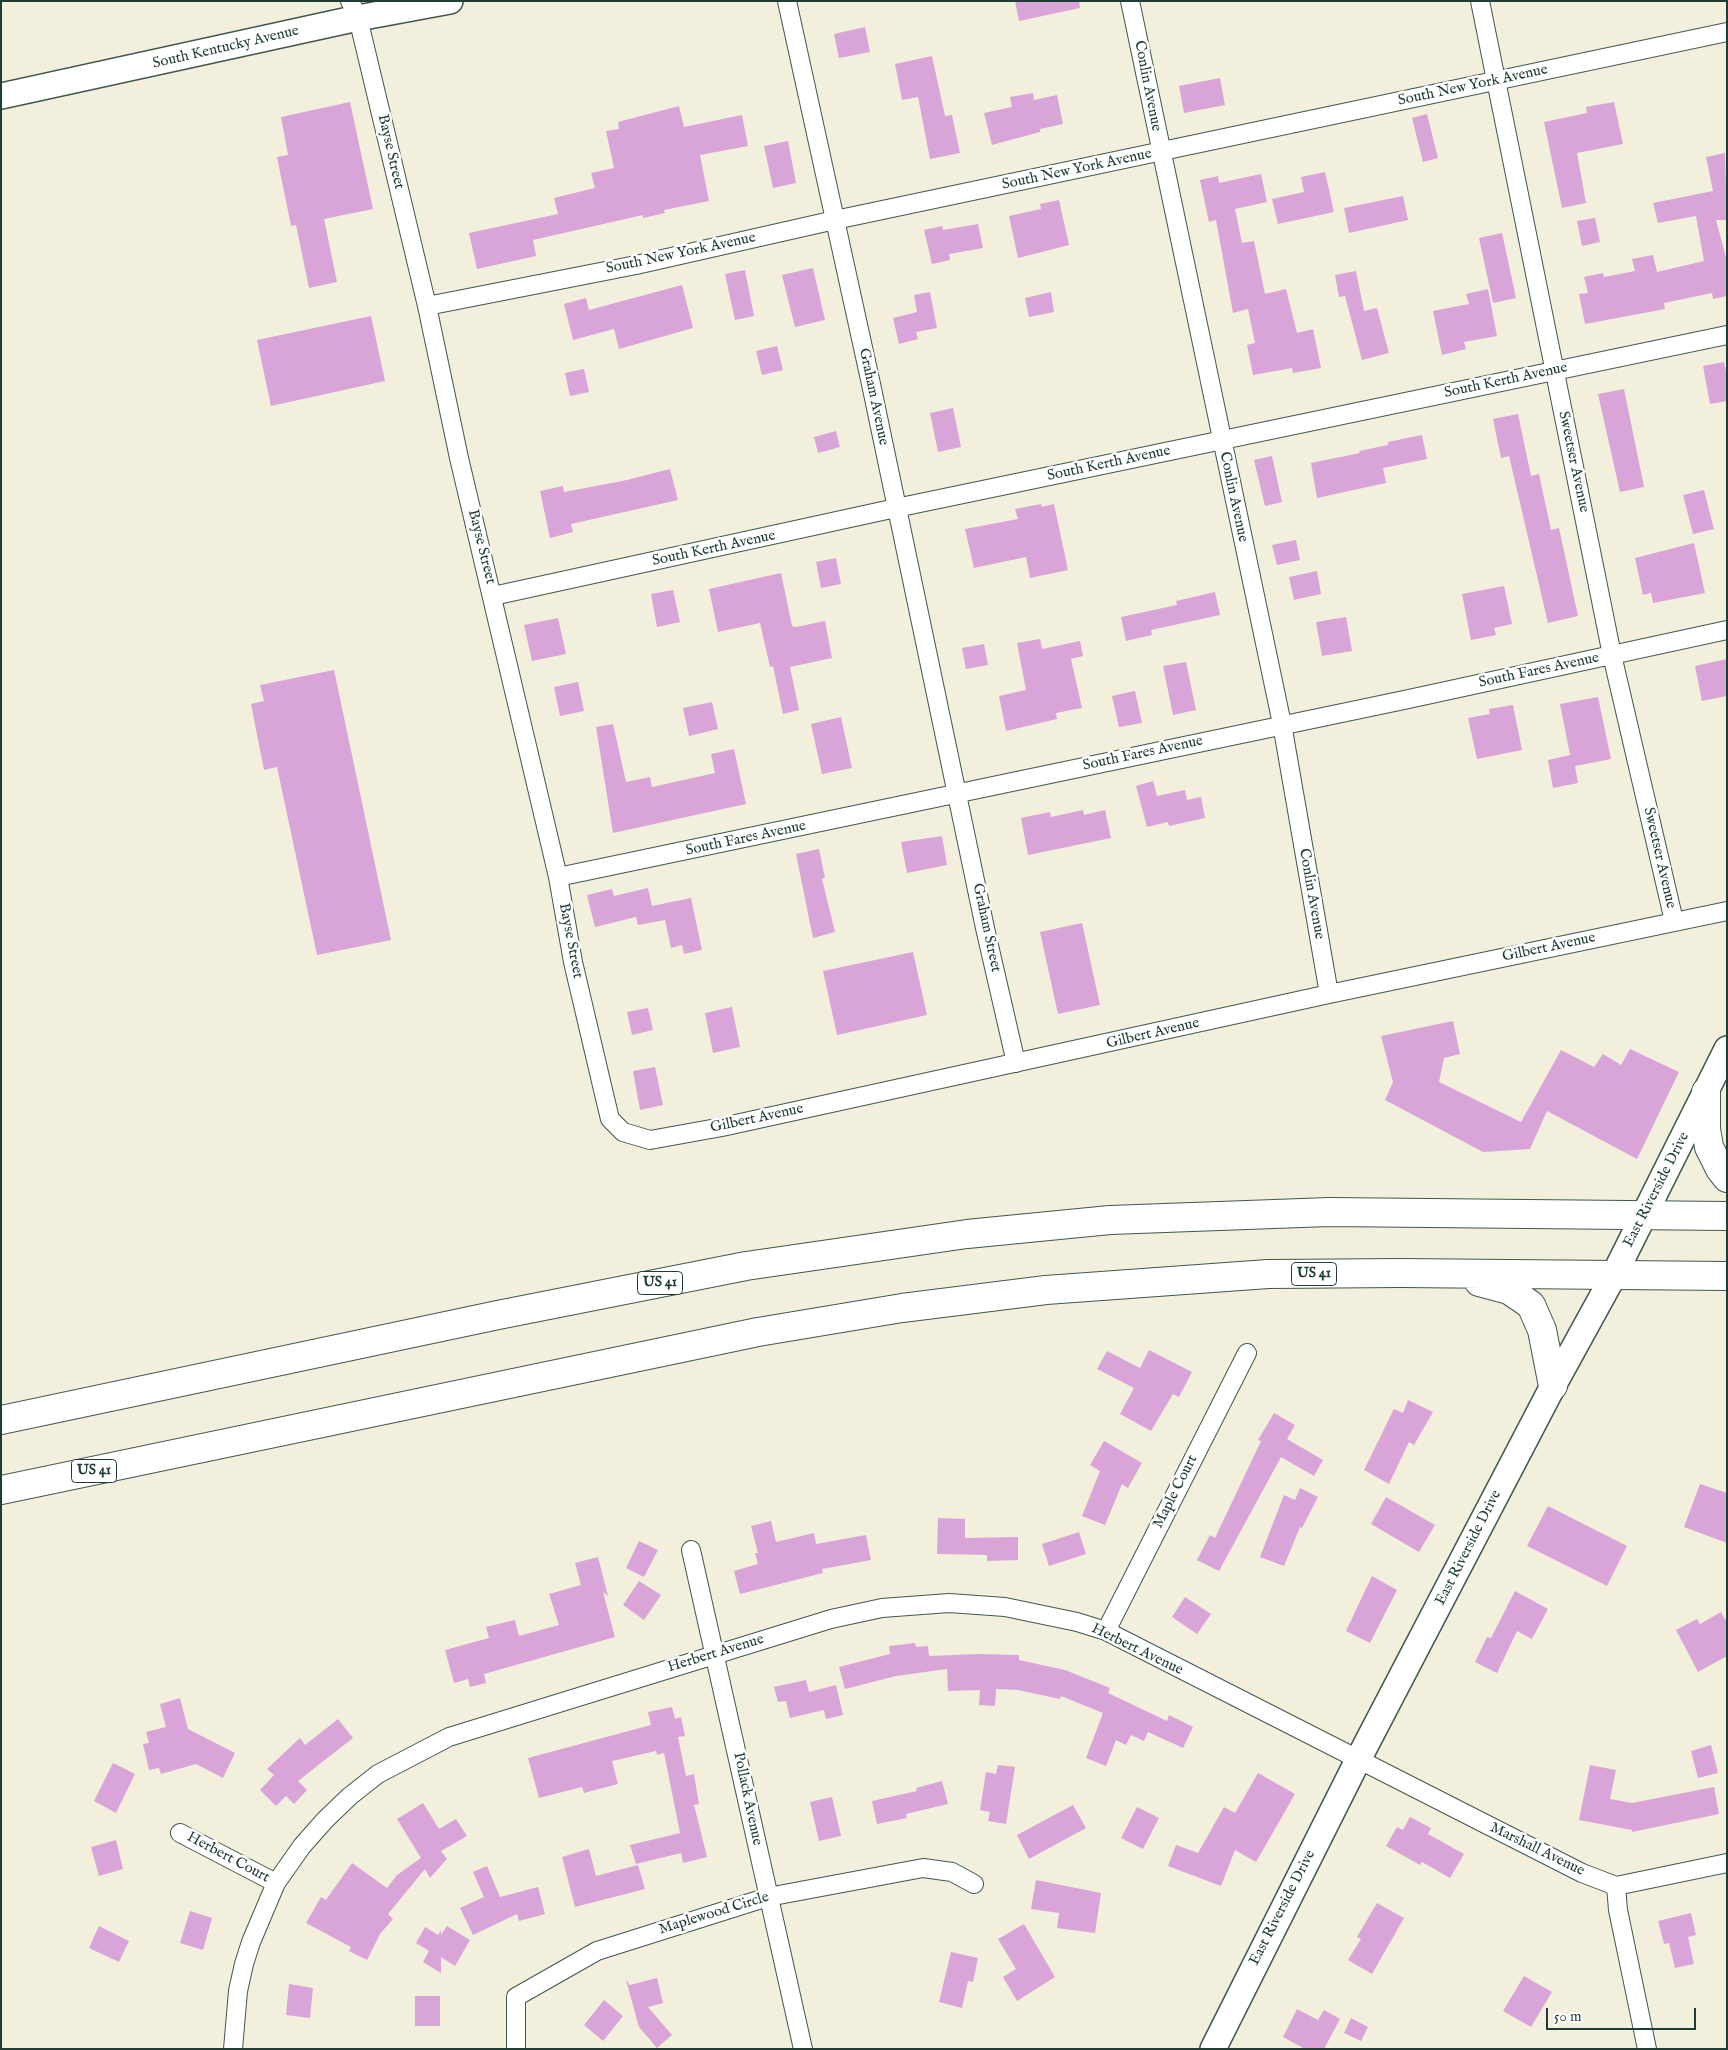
<!DOCTYPE html>
<html>
<head>
<meta charset="utf-8">
<style>
  body { margin:0 }
  #map { position:relative; width:1728px; height:2050px; overflow:hidden; background:#f3efdd; font-family:"IM FELL English",serif }
  canvas { display:block }
  .frame { position:absolute; inset:0; border:2px solid #1f3d34; pointer-events:none }
  .scale { position:absolute; left:1546px; top:2008px; width:150px; height:22px; box-sizing:border-box; border:2px solid #1f3d34; border-top:0; padding-left:6px; font-size:15px; line-height:18px; white-space:nowrap; color:#1f3d34; -webkit-text-stroke:4px #fff; paint-order:stroke }
</style>
</head>
<body>
<div id="map">
<canvas width="1728" height="2050"></canvas>
<div class="frame"></div>
<div class="scale">50 m</div>
</div>
<script>
const ctx = document.querySelector('canvas').getContext('2d');
ctx.lineJoin = 'round';
function fill(path, color) { ctx.fillStyle = color; ctx.fill(path, 'evenodd'); }
const toPath = rows => new Path2D(rows.map(r => 'M' + r).join(''));
function trace(path, color, width, dash) { ctx.strokeStyle = color; ctx.lineWidth = width; ctx.lineCap = dash ? 'butt' : 'round'; ctx.setLineDash(dash || []); ctx.stroke(path); }
function write(font, color, halo, rows, align = 'center') {
  ctx.font = font + ' "IM FELL English",serif'; ctx.lineWidth = 5; ctx.setLineDash([]); ctx.textBaseline = 'middle'; ctx.strokeStyle = halo; ctx.fillStyle = color; for (const [text, x, y, turn = 0] of rows) {
    ctx.save(); ctx.translate(x, y); ctx.rotate((+turn || 0) * Math.PI / 180); ctx.textAlign = isNaN(turn) ? turn : align; if (halo) ctx.strokeText(text, 0, 0); ctx.fillText(text, 0, 0); ctx.restore();
  }
}
fill(toPath([
  [1015,1,1079,1,1080,8,1019,21],
  [865,27,870,52,839,58,834,34],
  [932,56,945,116,952,115,960,153,930,159,918,97,902,100,895,64],
  [1220,78,1225,105,1184,113,1179,86],
  [1033,93,1034,100,1057,95,1063,124,1040,129,1040,132,992,145,984,113,1012,107,1010,97],
  [350,102,373,209,324,219,337,282,309,288,296,225,291,226,277,157,288,155,281,117],
  [1614,102,1623,144,1577,153,1586,203,1562,208,1544,122,1587,113,1586,107],
  [679,106,684,127,742,115,748,146,700,155,709,201,664,210,665,213,643,218,643,215,533,240,536,256,477,269,469,233,558,214,554,198,595,188,591,173,614,168,606,131,619,129,618,122],
  [1427,114,1438,158,1423,162,1412,118],
  [788,141,796,183,773,188,764,146],
  [1725,153,1727,220,1716,220,1727,261,1727,296,1713,299,1712,293,1664,303,1665,309,1585,324,1579,294,1588,293,1584,277,1603,273,1604,277,1635,271,1632,259,1653,255,1657,272,1704,261,1696,216,1658,223,1653,203,1713,191,1706,157],
  [1325,172,1334,212,1278,224,1272,199,1304,192,1301,177],
  [1261,174,1267,202,1235,209,1242,243,1254,241,1265,294,1286,289,1297,333,1313,329,1321,368,1293,373,1292,368,1253,375,1247,345,1255,343,1248,309,1233,313,1216,220,1209,222,1200,180,1218,176,1219,183],
  [1403,196,1408,220,1349,233,1344,208],
  [1059,200,1069,245,1018,258,1009,216,1041,209,1040,204],
  [1595,218,1600,242,1582,246,1577,221],
  [978,224,983,248,949,254,950,260,932,264,924,230,942,226,943,230],
  [1502,233,1516,298,1493,303,1479,238],
  [813,268,825,320,795,327,782,275],
  [745,270,754,316,735,320,725,274],
  [1356,271,1364,311,1377,308,1389,353,1362,360,1345,296,1339,297,1335,275],
  [682,285,693,328,619,349,614,329,573,340,564,304,586,298,589,310],
  [1488,289,1497,336,1464,342,1466,349,1442,355,1433,311,1469,304,1466,294],
  [930,292,937,328,916,332,918,339,899,344,893,318,917,312,914,295],
  [1051,292,1054,312,1029,317,1025,298],
  [371,316,385,381,271,406,257,340],
  [777,346,783,370,762,375,756,351],
  [1724,362,1727,376,1727,401,1710,404,1703,366],
  [584,369,589,392,570,396,565,373],
  [1624,389,1644,487,1620,492,1598,394],
  [953,408,961,447,938,452,930,413],
  [1518,414,1531,476,1539,474,1551,530,1559,528,1578,616,1548,623,1509,456,1501,458,1493,419],
  [836,431,840,447,818,453,814,437],
  [1422,435,1427,459,1383,468,1386,483,1317,498,1311,463,1360,453,1359,451,1388,445,1388,442],
  [1272,456,1282,502,1265,506,1254,460],
  [670,469,678,500,571,524,573,532,550,538,540,491,563,486,564,492,627,480],
  [1704,490,1714,529,1693,534,1683,495],
  [1041,504,1042,507,1054,504,1068,570,1030,578,1026,557,974,568,965,529,1018,519,1015,509],
  [1296,540,1300,560,1277,565,1272,545],
  [1694,543,1705,593,1653,603,1651,593,1643,595,1635,558],
  [836,558,841,584,821,588,816,562],
  [1317,571,1321,594,1294,600,1289,577],
  [781,573,792,626,796,627,825,621,832,658,790,667,799,710,783,714,773,666,770,667,760,623,718,632,709,589],
  [1504,586,1512,624,1494,628,1496,635,1471,640,1462,594],
  [673,590,680,622,657,627,651,594],
  [1215,592,1220,615,1151,630,1152,635,1126,641,1121,617,1177,605,1176,601],
  [1346,617,1352,651,1322,656,1316,622],
  [558,618,566,654,532,661,524,625],
  [1040,639,1042,649,1080,641,1083,656,1071,659,1082,708,1056,713,1057,719,1006,731,999,696,1026,690,1017,643],
  [984,644,988,665,966,669,962,648],
  [1727,659,1727,696,1702,701,1695,666],
  [1186,662,1196,710,1173,715,1163,666],
  [334,670,391,940,317,955,277,767,264,770,251,704,264,701,260,685],
  [578,682,584,711,560,716,554,687],
  [1135,691,1142,723,1119,727,1112,696],
  [1598,697,1611,759,1575,766,1578,783,1553,788,1548,760,1570,755,1560,704],
  [712,702,718,729,689,736,683,708],
  [1513,705,1522,750,1477,759,1468,718,1490,714,1489,709],
  [841,717,852,768,822,774,811,724],
  [613,724,626,782,650,777,652,787,715,773,711,754,734,749,746,804,613,833,596,727],
  [1153,781,1157,796,1185,790,1187,800,1201,797,1205,818,1169,826,1168,822,1147,827,1136,786],
  [1083,810,1084,815,1105,810,1111,838,1028,855,1021,818,1050,812,1051,817],
  [942,836,947,865,907,873,901,842],
  [819,849,825,878,822,879,835,932,813,938,796,854],
  [648,888,652,906,691,898,702,950,684,954,682,945,671,948,665,920,638,925,636,917,595,927,587,895,612,889,614,896],
  [1082,923,1100,1005,1058,1014,1040,932],
  [913,952,927,1015,837,1035,823,971],
  [732,1007,740,1047,713,1053,705,1013],
  [648,1008,653,1030,632,1035,627,1012],
  [1453,1021,1460,1054,1444,1058,1439,1082,1521,1122,1561,1050,1594,1067,1603,1054,1621,1065,1630,1049,1679,1072,1637,1159,1547,1111,1530,1149,1483,1152,1385,1100,1393,1082,1381,1036],
  [655,1067,663,1105,640,1110,633,1071],
  [1149,1350,1192,1372,1179,1397,1173,1394,1151,1431,1120,1414,1134,1388,1097,1369,1107,1351,1140,1368],
  [1408,1400,1433,1412,1414,1445,1409,1442,1389,1484,1364,1470,1394,1409,1403,1413],
  [1274,1413,1295,1425,1287,1439,1323,1460,1314,1476,1281,1457,1219,1571,1197,1560,1210,1535,1215,1538,1261,1441,1258,1440],
  [1104,1441,1142,1463,1128,1488,1122,1484,1105,1525,1082,1516,1100,1471,1090,1465],
  [1700,1484,1727,1493,1727,1543,1684,1527],
  [1300,1488,1318,1497,1302,1528,1300,1527,1284,1566,1260,1557,1284,1495,1295,1500],
  [1386,1497,1435,1525,1419,1552,1371,1524],
  [1548,1506,1627,1546,1607,1586,1527,1546],
  [938,1518,965,1519,965,1538,1018,1537,1018,1560,987,1561,987,1555,937,1554],
  [771,1521,776,1542,814,1533,816,1544,866,1535,871,1560,822,1569,823,1573,740,1594,734,1571,758,1564,755,1553,758,1553,751,1526],
  [1079,1532,1086,1554,1049,1566,1042,1544],
  [639,1541,658,1550,644,1577,626,1568],
  [598,1557,608,1596,603,1592,615,1637,484,1674,486,1683,470,1687,468,1679,454,1683,445,1650,489,1638,486,1627,515,1620,519,1636,559,1625,549,1594,581,1585,575,1563],
  [1372,1576,1397,1590,1370,1643,1346,1631],
  [639,1581,661,1595,644,1620,623,1605],
  [1515,1591,1548,1609,1532,1639,1517,1631,1497,1673,1475,1662,1487,1637,1491,1638],
  [1185,1597,1211,1614,1197,1634,1172,1617],
  [1721,1612,1727,1623,1727,1656,1698,1672,1676,1630,1697,1619,1700,1624],
  [915,1643,916,1647,928,1646,929,1656,978,1654,1019,1655,1019,1660,1065,1670,1110,1688,1108,1693,1167,1721,1169,1715,1193,1727,1183,1748,1148,1732,1144,1741,1131,1735,1126,1745,1116,1740,1106,1766,1086,1758,1103,1713,1061,1696,1060,1699,1018,1690,996,1689,995,1706,979,1705,980,1690,948,1691,947,1669,896,1676,845,1689,839,1667,890,1654,889,1646],
  [806,1680,809,1692,836,1685,843,1715,826,1719,824,1710,790,1718,786,1701,778,1702,774,1687],
  [180,1698,188,1729,235,1753,223,1778,196,1764,161,1774,159,1768,149,1770,143,1744,149,1743,146,1732,166,1727,160,1704],
  [672,1707,675,1719,681,1717,685,1736,678,1737,686,1776,694,1774,699,1804,694,1805,707,1857,683,1863,681,1853,636,1864,630,1845,680,1833,664,1753,657,1755,656,1751,612,1761,618,1784,584,1793,582,1787,539,1798,528,1758,651,1725,648,1712],
  [338,1719,353,1738,298,1781,307,1790,294,1804,286,1796,276,1806,260,1790,274,1775,267,1769,300,1738,305,1745],
  [1711,1745,1718,1773,1698,1778,1691,1751],
  [113,1763,135,1774,116,1813,94,1801],
  [998,1765,1015,1767,1006,1824,988,1821,990,1812,980,1810,986,1772,996,1774],
  [1590,1765,1616,1770,1610,1799,1632,1803,1714,1787,1719,1814,1632,1832,1632,1830,1579,1820],
  [1258,1773,1295,1794,1256,1862,1235,1850,1221,1886,1168,1866,1176,1845,1198,1853,1224,1807,1235,1813],
  [942,1781,948,1804,906,1814,907,1818,877,1824,872,1801,917,1791,916,1788],
  [832,1797,841,1836,819,1841,810,1802],
  [423,1803,439,1829,456,1819,467,1836,441,1851,447,1859,430,1878,425,1869,388,1914,393,1919,380,1934,367,1960,349,1951,351,1947,306,1923,321,1897,326,1900,352,1863,387,1888,397,1875,421,1858,397,1819],
  [1073,1805,1086,1828,1029,1859,1017,1835],
  [1137,1807,1159,1818,1143,1849,1121,1838],
  [1410,1817,1431,1828,1428,1834,1464,1854,1450,1878,1422,1862,1420,1865,1386,1846,1397,1827,1403,1830],
  [116,1840,123,1869,99,1876,91,1847],
  [589,1849,596,1876,638,1865,645,1889,575,1907,562,1857],
  [487,1866,500,1897,538,1887,545,1914,519,1921,517,1914,473,1935,460,1908,484,1897,473,1872],
  [1036,1880,1101,1893,1095,1933,1057,1928,1059,1913,1031,1909],
  [1377,1903,1404,1918,1372,1974,1348,1960,1361,1939,1357,1937],
  [190,1911,212,1918,203,1950,180,1943],
  [1691,1913,1696,1935,1688,1937,1694,1964,1675,1968,1669,1943,1664,1944,1658,1921],
  [1024,1924,1055,1977,1017,2001,1003,1977,1016,1969,998,1939],
  [99,1926,129,1941,119,1962,89,1948],
  [447,1926,470,1940,455,1966,441,1957,441,1973,423,1962,429,1951,416,1943,425,1927,438,1935,441,1930,441,1935],
  [951,1952,978,1958,973,1982,968,1981,962,2008,939,2002],
  [1524,1976,1552,1992,1531,2027,1503,2011],
  [657,1978,663,2003,648,2007,672,2035,657,2048,639,2027,626,1980,630,1985],
  [289,1984,313,1988,310,2018,286,2015],
  [415,1996,440,1996,440,2026,415,2026],
  [604,2000,623,2016,603,2041,584,2025],
  [1297,2009,1318,2020,1324,2010,1340,2019,1324,2049,1305,2049,1283,2037],
  [1351,2018,1368,2027,1361,2041,1344,2033]
]), '#d9a5d8');
const street = toPath([
  [350,1,358,18,427,306,459,458,558,877,573,962,604,1094,610,1119,623,1132,650,1140,722,1127,1329,994,1727,911],
  [787,1,871,384,985,928,1016,1063],
  [1130,1,1282,724,1329,994],
  [1480,1,1612,655,1674,921],
  [427,306,636,265,835,220,1727,32],
  [493,596,896,508,1727,335],
  [558,877,1404,700,1727,630],
  [691,1550,803,2049],
  [1106,1631,1247,1353],
  [180,1833,276,1883],
  [1616,1886,1618,1910,1647,2049],
  [233,2049,238,1991,244,1964,251,1942,276,1883,302,1846,325,1820,350,1796,378,1774,449,1737,831,1619,882,1608,949,1603,1005,1607,1077,1622,1106,1631,1582,1873,1616,1886,1727,1863],
  [516,2049,516,1997,597,1951,768,1897,923,1868,952,1872,974,1884]
]);
const secondary = toPath([
  [1,96,358,18,450,1],
  [1213,2049,1359,1758,1553,1386,1614,1275,1727,1049]
]);
const highway = toPath([
  [1706,1092,1706,1129,1709,1147,1720,1169,1727,1178],
  [1479,1282,1509,1290,1531,1305,1542,1330,1553,1386],
  [1,1420,498,1315,746,1266,967,1234,1110,1220,1329,1212,1727,1216],
  [1,1490,758,1332,902,1308,1046,1290,1268,1274,1400,1273,1727,1276]
]);
trace(street, '#3f584d', 20);
trace(secondary, '#3f584d', 28);
trace(highway, '#3f584d', 30);
trace(street, '#fff', 18);
trace(secondary, '#fff', 25);
trace(highway, '#fff', 28);
for (const [x, y, w] of [
  [1314,1274,45],
  [660,1283,45],
  [94,1471,45]
]) { const box = new Path2D(); box.roundRect(x - w / 2, y - 11.5, w, 23, 4); ctx.fillStyle = '#fff'; ctx.fill(box); trace(box, '#1f3d34', 1); }
write('bold 14px', '#1f3d34', null, [
  ["US 41",1314,1274],
  ["US 41",660,1283],
  ["US 41",94,1471]
]);
write('15px', '#1f3d34', '#fff', [
  ["South Kentucky Avenue",226,48,-13],
  ["Conlin Avenue",1147,86,79],
  ["South New York Avenue",1473,86,-12],
  ["Bayse Street",390,152,77],
  ["South New York Avenue",1077,170,-12],
  ["South New York Avenue",681,254,-12],
  ["South Kerth Avenue",1506,381,-12],
  ["Graham Avenue",873,397,78],
  ["Sweetser Avenue",1573,462,78],
  ["South Kerth Avenue",1109,464,-12],
  ["Conlin Avenue",1233,497,78],
  ["Bayse Street",481,547,76],
  ["South Kerth Avenue",714,549,-12],
  ["South Fares Avenue",1539,671,-12],
  ["South Fares Avenue",1143,754,-12],
  ["South Fares Avenue",746,839,-12],
  ["Sweetser Avenue",1659,858,77],
  ["Conlin Avenue",1311,894,80],
  ["Graham Street",986,928,78],
  ["Bayse Street",570,941,79],
  ["Gilbert Avenue",1549,948,-12],
  ["Gilbert Avenue",1153,1034,-13],
  ["Gilbert Avenue",757,1119,-12],
  ["East Riverside Drive",1657,1190,-63],
  ["Maple Court",1176,1492,-63],
  ["East Riverside Drive",1469,1548,-63],
  ["Herbert Avenue",1137,1650,26],
  ["Herbert Avenue",716,1654,-17],
  ["Pollack Avenue",747,1799,78],
  ["Marshall Avenue",1537,1850,26],
  ["Herbert Court",228,1858,28],
  ["East Riverside Drive",1283,1908,-63],
  ["Maplewood Circle",714,1914,-17]
]);
</script>
</body>
</html>
